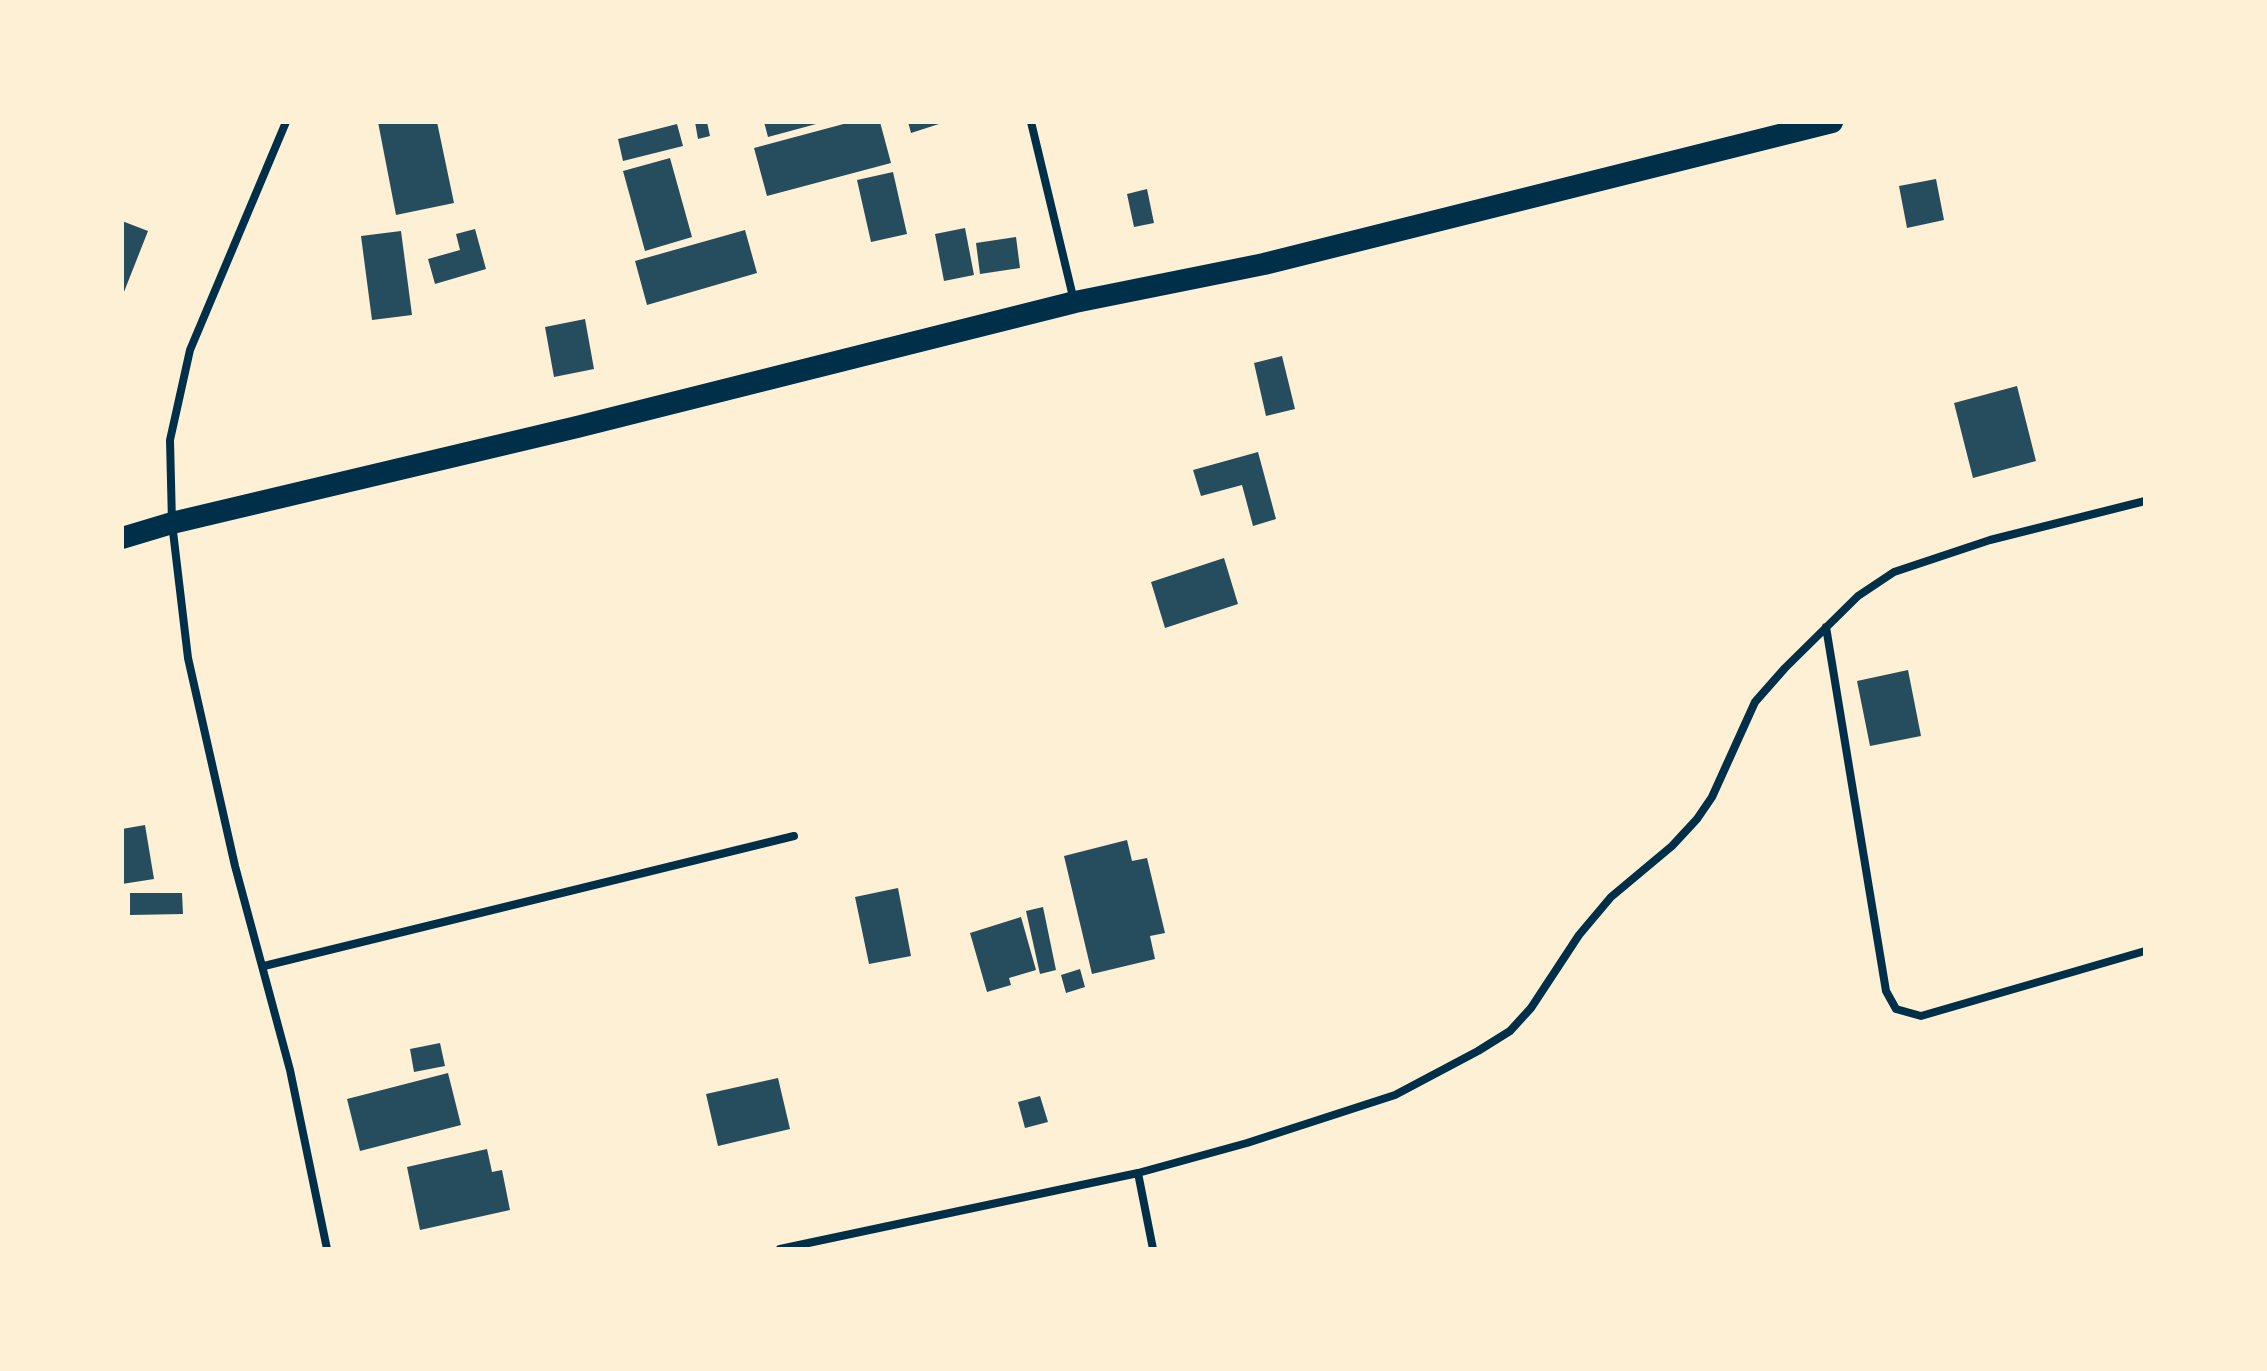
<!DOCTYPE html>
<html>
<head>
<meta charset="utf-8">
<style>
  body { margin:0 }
  #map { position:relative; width:2267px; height:1371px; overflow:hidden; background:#fdf0d5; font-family:Commissioner,sans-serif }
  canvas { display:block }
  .frame { position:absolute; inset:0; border:124px solid #fdf0d5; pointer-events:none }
</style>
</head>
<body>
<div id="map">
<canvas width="2267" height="1371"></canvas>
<div class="frame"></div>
</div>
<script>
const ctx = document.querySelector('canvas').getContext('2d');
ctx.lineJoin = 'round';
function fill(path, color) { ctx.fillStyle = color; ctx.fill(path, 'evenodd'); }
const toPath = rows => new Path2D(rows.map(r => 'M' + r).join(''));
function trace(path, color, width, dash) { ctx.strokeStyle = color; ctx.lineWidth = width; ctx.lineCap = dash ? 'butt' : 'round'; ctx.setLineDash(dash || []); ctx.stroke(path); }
fill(toPath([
  [378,122,437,122,454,203,396,215],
  [695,122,707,122,710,136,698,139],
  [764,122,820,122,820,123,768,137],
  [851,122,880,122,891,163,767,196,754,148],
  [908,122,942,122,942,123,911,133],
  [677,124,683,146,623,161,618,139],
  [670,158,692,237,645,251,623,171],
  [893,172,907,234,871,242,857,180],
  [1936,179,1944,220,1907,228,1899,186],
  [1147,189,1154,223,1134,227,1127,194],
  [122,221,148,231,122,297],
  [965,228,974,275,944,281,935,234],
  [475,229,486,269,435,284,428,259,460,250,456,234],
  [745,230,757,273,647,305,635,261],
  [401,231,412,315,372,320,361,236],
  [1016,237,1020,268,980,274,976,243],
  [585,319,594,369,554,377,545,327],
  [1282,356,1295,409,1266,416,1254,363],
  [2017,386,2036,461,1973,478,1954,403],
  [1258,452,1276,519,1253,526,1242,485,1201,496,1193,470],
  [1224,558,1238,604,1165,628,1151,582],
  [1908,670,1921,736,1870,746,1857,681],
  [145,825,154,879,122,884,122,829],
  [1127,840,1132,861,1147,858,1165,933,1150,936,1155,959,1092,974,1064,856],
  [898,888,911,956,869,964,855,897],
  [130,893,182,893,183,914,130,915],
  [1043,907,1056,970,1040,974,1026,911],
  [1021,917,1036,970,1009,978,1011,985,987,992,970,933],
  [1080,969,1085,987,1066,993,1061,975],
  [440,1043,445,1066,414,1072,410,1049],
  [448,1073,461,1125,360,1151,347,1099],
  [778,1078,790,1129,718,1146,706,1094],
  [1040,1096,1048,1122,1025,1128,1018,1102],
  [487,1149,492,1172,502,1170,510,1210,420,1230,407,1167]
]), '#264d5e');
trace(toPath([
  [286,122,190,350,170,440,172,523,188,658,235,866,290,1070,327,1249],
  [1031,122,1074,301],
  [1826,627,1886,991,1896,1009,1921,1016,2145,951],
  [264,966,794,836],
  [1138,1173,1153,1249],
  [780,1249,1138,1173,1247,1143,1395,1095,1478,1051,1510,1031,1531,1008,1579,935,1611,897,1672,846,1697,819,1712,797,1755,702,1785,668,1858,596,1894,572,1990,540,2145,501]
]), '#003049', 8);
trace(toPath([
  [122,538,172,523,577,427,1075,302,1264,264,1832,122]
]), '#003049', 22);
</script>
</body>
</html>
